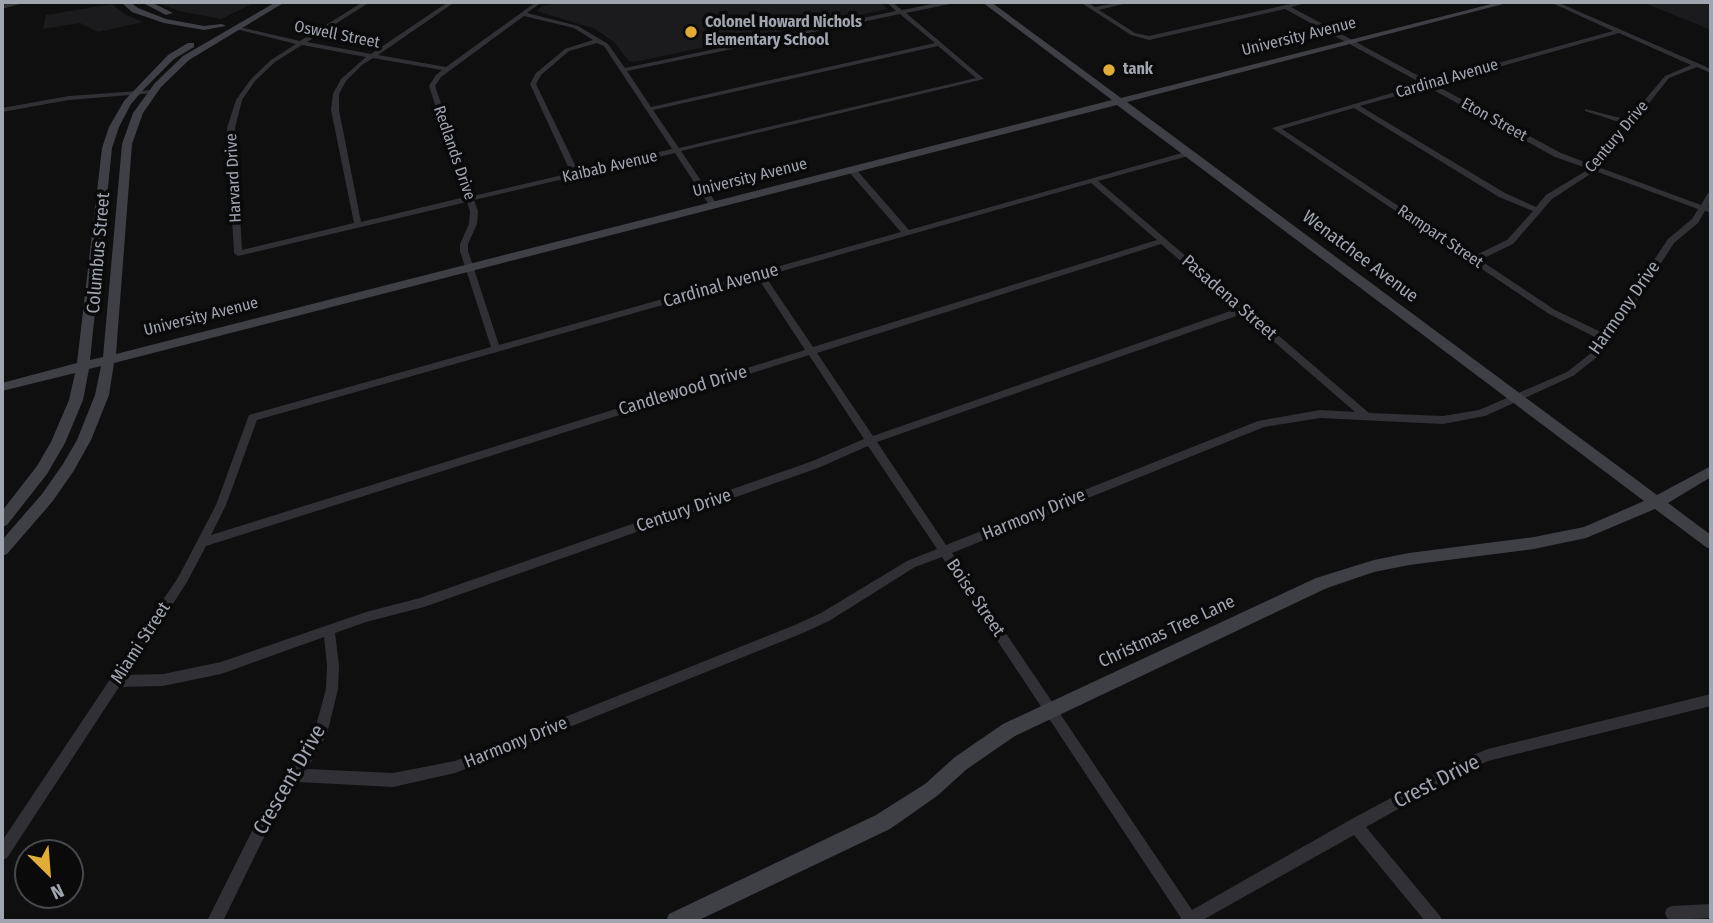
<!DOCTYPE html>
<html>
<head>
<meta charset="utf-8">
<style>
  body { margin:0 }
  #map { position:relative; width:1713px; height:923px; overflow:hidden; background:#0f0f10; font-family:"Fira Sans Condensed",sans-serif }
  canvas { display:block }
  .frame { position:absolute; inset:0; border:4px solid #a1a5b0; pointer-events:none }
  .north { position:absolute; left:14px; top:839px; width:70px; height:70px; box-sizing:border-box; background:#0a0a0b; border:2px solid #46484d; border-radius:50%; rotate:155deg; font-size:19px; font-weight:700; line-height:28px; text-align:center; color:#a1a5b0 }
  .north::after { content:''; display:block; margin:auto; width:24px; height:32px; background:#e1ad36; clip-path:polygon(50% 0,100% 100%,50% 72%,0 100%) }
</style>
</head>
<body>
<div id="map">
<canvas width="1713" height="923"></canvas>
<div class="frame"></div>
<div class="north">N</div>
</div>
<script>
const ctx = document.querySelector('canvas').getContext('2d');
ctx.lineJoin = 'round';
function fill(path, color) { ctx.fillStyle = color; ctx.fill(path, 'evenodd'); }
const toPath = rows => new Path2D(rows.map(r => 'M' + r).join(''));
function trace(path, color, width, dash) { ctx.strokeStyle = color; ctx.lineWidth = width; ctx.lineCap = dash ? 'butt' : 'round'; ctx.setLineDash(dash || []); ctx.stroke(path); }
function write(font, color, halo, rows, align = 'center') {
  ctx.font = font + ' "Fira Sans Condensed",sans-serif'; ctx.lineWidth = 7; ctx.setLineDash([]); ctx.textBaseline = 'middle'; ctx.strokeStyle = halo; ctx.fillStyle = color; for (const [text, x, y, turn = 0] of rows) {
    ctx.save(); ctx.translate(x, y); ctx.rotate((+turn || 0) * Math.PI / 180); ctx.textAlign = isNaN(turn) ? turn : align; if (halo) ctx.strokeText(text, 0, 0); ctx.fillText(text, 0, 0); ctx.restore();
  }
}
fill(toPath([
  [155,2,256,2,221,19,179,11],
  [566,2,880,2,888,9,634,62,629,61,614,42,595,29,537,11,542,6],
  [1642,2,1711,2,1711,30],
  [112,4,124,14,143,22,98,32,80,23,43,29,46,15]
]), '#1b1b1d');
fill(toPath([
  [17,2,27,2,2,9,2,5,17,2],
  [363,2,370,2,307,42,371,54,448,2,455,2,378,55,446,67,536,2,542,2,527,13,578,26,608,44,625,68,896,11,886,2,892,2,902,10,943,2,953,2,950,4,906,13,984,79,681,151,718,206,714,208,711,208,675,153,474,200,478,211,477,224,468,244,468,251,499,345,901,232,849,172,849,168,855,168,909,230,1189,151,1193,153,1192,155,1098,181,1369,413,1443,416,1479,410,1567,372,1595,350,1601,340,1549,314,1272,128,1423,84,1285,9,1149,40,1131,35,1080,2,1087,2,1095,7,1121,2,1131,2,1099,10,1135,33,1149,36,1299,2,1309,2,1291,7,1430,82,1613,31,1550,2,1557,2,1711,69,1711,73,1697,67,1669,78,1598,167,1701,205,1708,193,1711,193,1711,201,1708,207,1711,208,1711,213,1705,211,1698,223,1674,243,1611,341,1601,354,1573,376,1485,416,1443,424,1320,418,1264,427,952,553,1192,910,1350,820,1465,758,1488,749,1711,694,1711,706,1488,761,1470,769,1366,827,1440,916,1442,921,1425,921,1354,835,1201,921,1180,921,1181,918,942,557,915,567,829,621,803,633,455,773,393,787,298,782,272,821,223,921,207,921,262,811,305,749,314,733,326,689,327,665,324,637,221,674,163,686,119,687,7,858,2,860,2,841,179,576,216,505,249,415,491,347,460,251,460,244,469,224,470,211,467,202,238,256,234,253,227,128,236,100,251,79,271,60,296,44,232,28,235,26,300,41,363,2],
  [900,14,935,43,651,107,627,71,900,14],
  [524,16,574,28,593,40,565,49,536,73,530,84,571,173,473,196,435,86,441,77,524,16],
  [1619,33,1691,65,1665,76,1628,120,1585,109,1585,111,1625,124,1592,165,1561,153,1435,85,1619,33],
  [597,43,604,46,672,149,578,171,536,84,541,75,569,51,597,43],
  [302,45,366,57,341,79,333,94,331,110,354,223,242,250,235,128,242,100,255,81,275,62,302,45],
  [938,46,976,78,679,148,653,110,938,46],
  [373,58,442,70,436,75,429,86,465,197,361,222,339,110,339,94,346,81,362,65,373,58],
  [1428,87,1555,157,1589,169,1546,195,1536,207,1505,193,1360,106,1428,87],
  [1354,108,1499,197,1533,211,1507,240,1474,256,1282,129,1354,108],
  [1595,171,1698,209,1692,219,1668,239,1605,334,1555,310,1480,260,1513,244,1552,199,1595,171],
  [1091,183,1157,240,813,347,765,276,1091,183],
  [1161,244,1236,309,873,436,817,353,1161,244],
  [758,278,805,350,211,535,226,505,257,420,758,278],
  [1242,314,1355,412,1320,410,1258,421,946,545,877,442,1242,314],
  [809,355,864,439,810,462,420,598,366,612,221,662,163,674,127,675,187,582,206,546,809,355],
  [868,446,937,549,907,561,821,613,795,625,455,761,393,773,307,769,327,734,338,689,339,665,335,633,366,622,424,607,818,468,868,446],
  [152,90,154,91,154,93,69,100,2,112,2,108,69,96,152,90],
  [1711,904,1711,918,1672,920,1667,918,1665,913,1667,908,1672,906,1711,904]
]), '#313135');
fill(toPath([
  [121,2,130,2,138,8,166,19,204,26,222,24,226,26,204,30,164,23,132,12,121,2],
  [141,2,151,2,173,13,166,15,141,2],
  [276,2,285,2,189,60,161,87,143,113,132,144,116,354,1112,100,982,2,991,2,1121,98,1499,2,1511,2,1127,102,1657,495,1711,466,1711,477,1668,503,1711,535,1711,549,1706,547,1655,509,1586,538,1534,549,1409,565,1374,572,1327,588,1015,736,967,769,937,796,890,829,697,921,666,921,669,914,876,815,925,784,955,757,1003,724,1316,578,1374,560,1409,553,1534,537,1584,527,1644,501,1117,105,114,363,109,395,91,440,73,472,52,502,7,554,2,556,2,540,42,494,63,464,77,440,95,395,101,366,89,369,83,400,65,443,47,474,7,525,2,527,2,511,37,466,51,442,69,400,75,373,2,391,2,383,77,363,102,148,109,127,124,101,168,55,188,43,194,43,194,47,174,59,145,88,131,104,119,127,112,148,90,360,103,357,122,144,133,113,155,83,183,56,276,2]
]), '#3f4045');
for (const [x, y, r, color] of [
  [691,32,7,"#e1ad36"],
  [1109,70,7,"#e1ad36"]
]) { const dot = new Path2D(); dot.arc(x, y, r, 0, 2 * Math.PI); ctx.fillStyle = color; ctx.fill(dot); trace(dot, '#0a0a0b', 2.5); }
write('bold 16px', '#a1a5b0', '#0a0a0b', [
  ["Colonel Howard Nichols",705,23],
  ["Elementary School",705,41],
  ["tank",1123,70]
], 'left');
write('16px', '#a1a5b0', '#0a0a0b', [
  ["Oswell Street",337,35,11],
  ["University Avenue",1299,37,-14],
  ["Cardinal Avenue",1447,79,-16],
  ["Eton Street",1494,120,29],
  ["Century Drive",1617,137,-50],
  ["Redlands Drive",454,153,71],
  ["Kaibab Avenue",610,167,-13],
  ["Harvard Drive",234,178,-93],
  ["University Avenue",750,178,-14],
  ["Rampart Street",1440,237,34],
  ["University Avenue",201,317,-14]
]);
write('18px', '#a1a5b0', '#0a0a0b', [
  ["Columbus Street",99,253,-85],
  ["Wenatchee Avenue",1360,257,37],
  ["Cardinal Avenue",721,286,-16],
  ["Pasadena Street",1229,298,41],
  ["Harmony Drive",1625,308,-55],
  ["Candlewood Drive",683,391,-17],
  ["Century Drive",684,511,-19],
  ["Harmony Drive",1034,515,-22],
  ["Boise Street",975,598,56],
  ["Christmas Tree Lane",1167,632,-25],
  ["Miami Street",141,643,-57],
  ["Harmony Drive",516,743,-22]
]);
write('21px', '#a1a5b0', '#0a0a0b', [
  ["Crescent Drive",290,780,-60],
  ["Crest Drive",1437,782,-27]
]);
</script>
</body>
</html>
